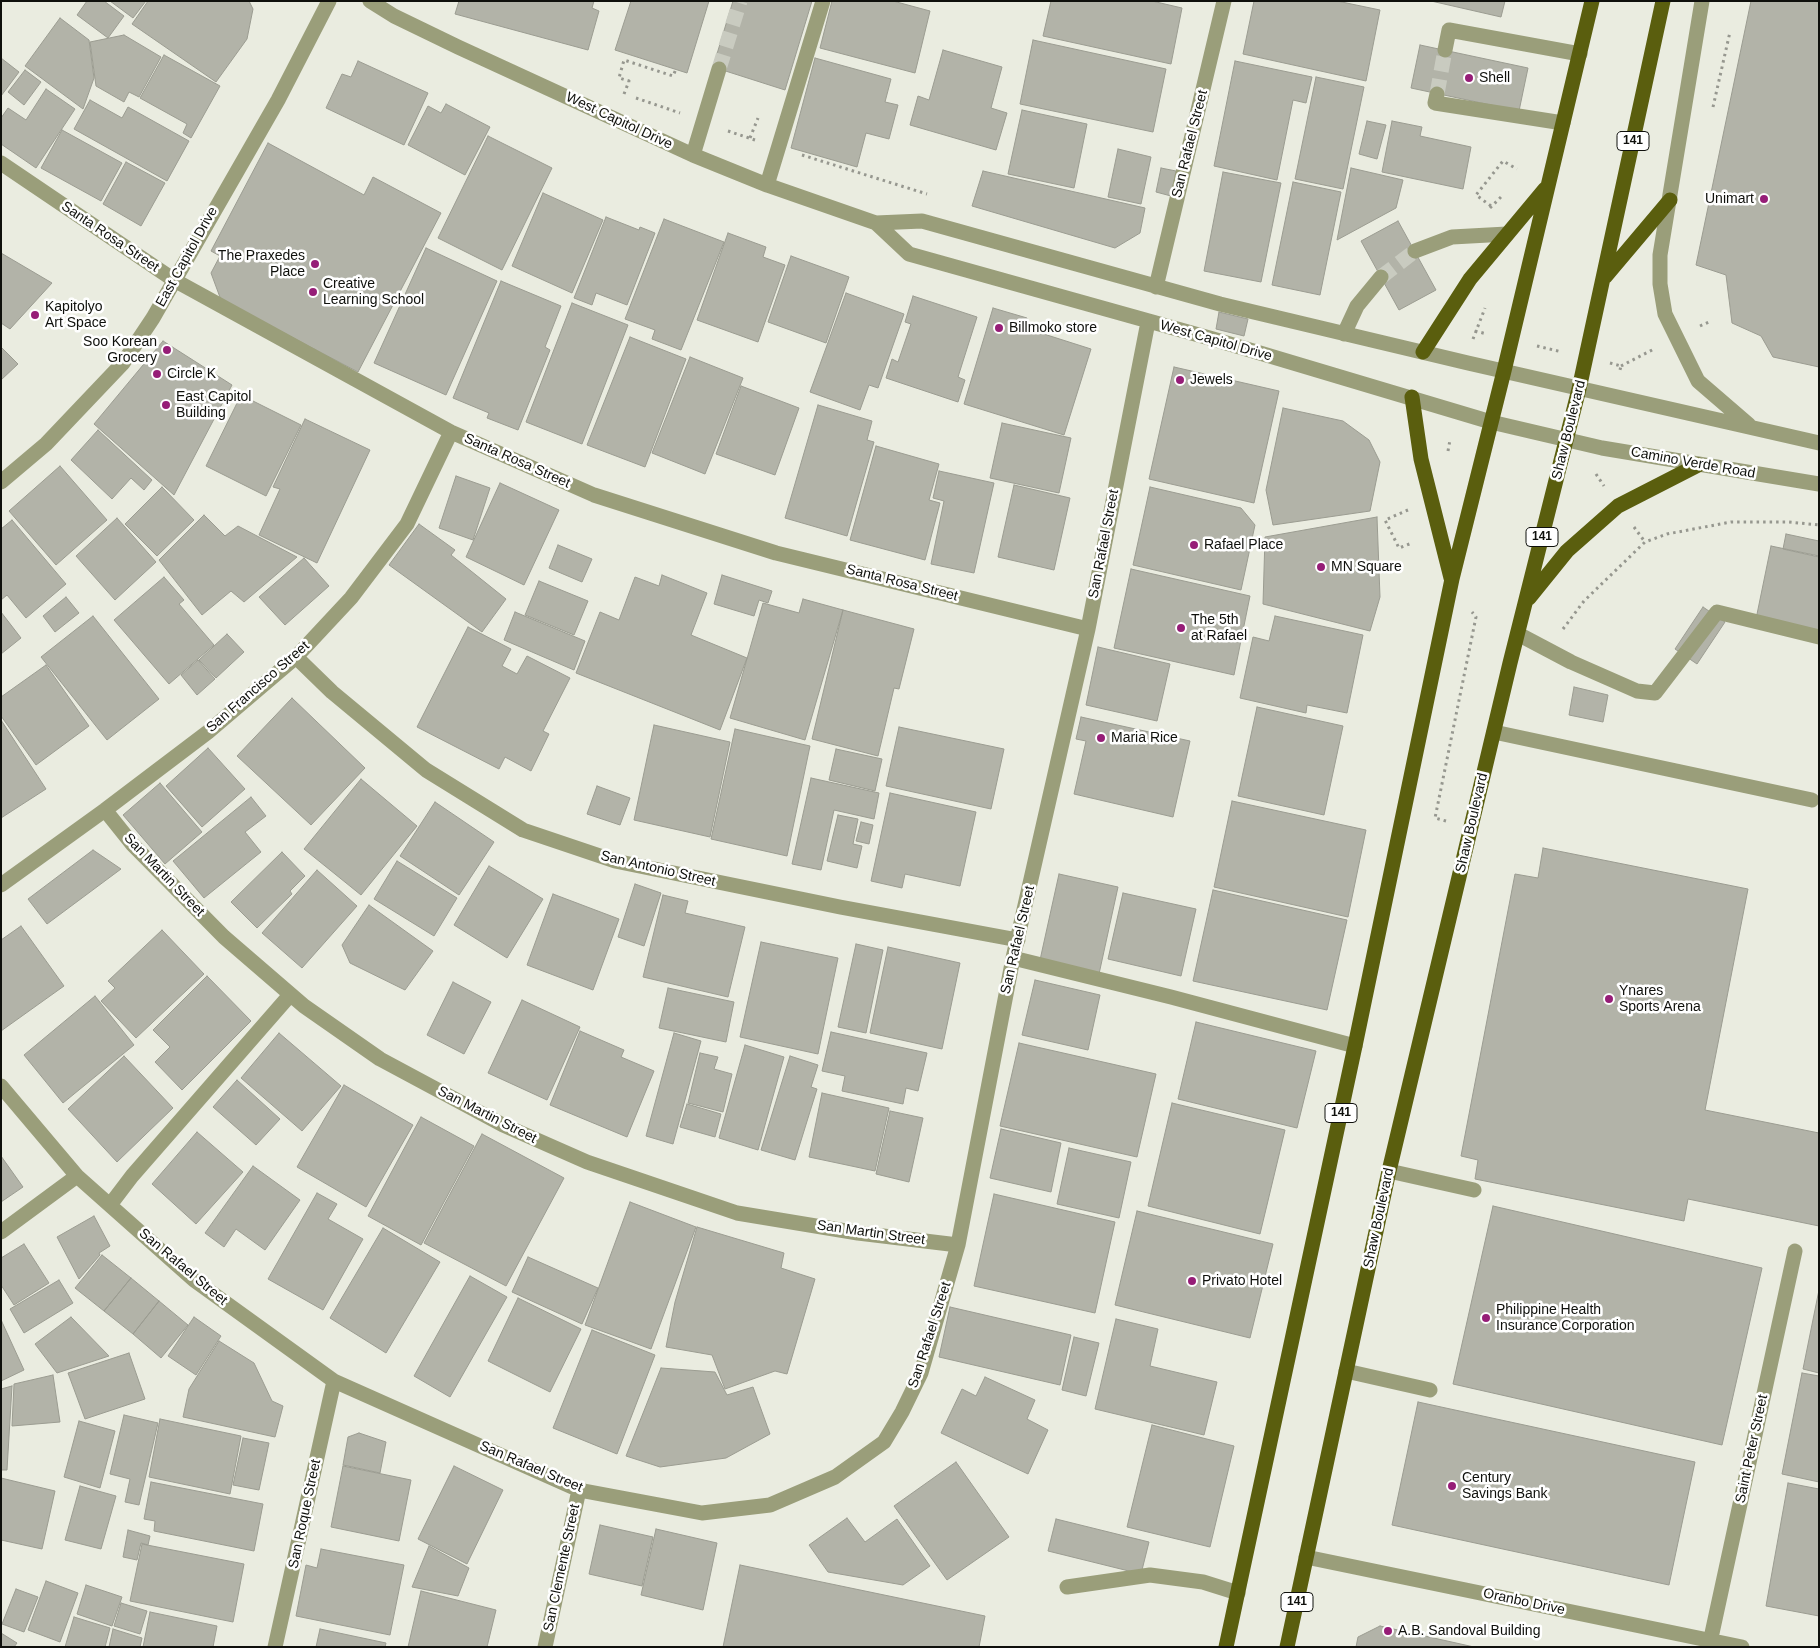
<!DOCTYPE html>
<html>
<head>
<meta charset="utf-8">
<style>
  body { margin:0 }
  #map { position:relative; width:1820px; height:1648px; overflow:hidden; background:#eaece0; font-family:Helvetica,sans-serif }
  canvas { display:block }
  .frame { position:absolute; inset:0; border:2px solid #0f100c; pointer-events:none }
</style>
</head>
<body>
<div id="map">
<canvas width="1820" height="1648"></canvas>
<div class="frame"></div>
</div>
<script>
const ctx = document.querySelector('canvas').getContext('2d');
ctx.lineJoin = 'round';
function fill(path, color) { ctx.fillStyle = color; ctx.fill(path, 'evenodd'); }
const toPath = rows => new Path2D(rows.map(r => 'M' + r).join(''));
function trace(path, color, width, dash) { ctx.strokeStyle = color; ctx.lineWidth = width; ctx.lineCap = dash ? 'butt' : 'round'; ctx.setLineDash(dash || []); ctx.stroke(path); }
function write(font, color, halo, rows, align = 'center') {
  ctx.font = font + ' Helvetica,sans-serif'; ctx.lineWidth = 5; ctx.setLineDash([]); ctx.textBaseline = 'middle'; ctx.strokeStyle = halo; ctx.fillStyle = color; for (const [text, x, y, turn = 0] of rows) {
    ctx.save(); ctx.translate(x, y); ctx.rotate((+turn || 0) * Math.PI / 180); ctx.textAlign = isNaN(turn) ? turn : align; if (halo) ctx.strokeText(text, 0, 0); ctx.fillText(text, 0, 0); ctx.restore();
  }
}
const building = toPath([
  [87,1,104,1,124,16,108,38,77,15,87,1],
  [110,1,146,1,133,18,110,1],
  [148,1,249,1,253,9,247,39,216,82,132,24,148,1],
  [459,1,594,1,592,8,599,11,588,50,455,14,459,1],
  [631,1,709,1,687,73,615,50,631,1],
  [733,1,812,1,785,90,713,67,733,1],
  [832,1,893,1,930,11,915,73,820,48,832,1],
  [1051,1,1152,1,1182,8,1171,64,1043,36,1051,1],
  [1254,1,1337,1,1380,10,1366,81,1243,54,1254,1],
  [1431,1,1505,1,1501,17,1431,1],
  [1751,1,1819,1,1819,367,1773,357,1761,336,1732,323,1726,275,1696,265,1751,1],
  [60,18,89,40,94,78,83,109,25,66,60,18],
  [124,35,161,57,139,97,129,92,124,102,96,86,90,42,124,35],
  [1033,40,1166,69,1153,132,1020,104,1033,40],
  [1420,45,1528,68,1519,111,1411,88,1420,45],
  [943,50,1002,67,991,108,1007,113,996,150,910,125,918,96,929,100,943,50],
  [164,55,220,86,191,138,183,133,187,124,140,98,164,55],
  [1,58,19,72,1,96,1,58],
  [815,58,891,79,885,102,898,105,889,139,866,133,857,167,791,148,815,58],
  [358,61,428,93,404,145,326,108,342,74,351,77,358,61],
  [1235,61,1312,77,1306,103,1293,100,1277,180,1214,166,1235,61],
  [25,70,41,82,24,105,8,92,25,70],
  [1316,77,1364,87,1343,189,1295,179,1316,77],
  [46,89,75,109,36,168,1,144,1,118,8,108,26,120,46,89],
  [90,100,122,118,128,107,189,141,167,181,74,129,90,100],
  [446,104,490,127,465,175,408,145,428,106,441,113,446,104],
  [1022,110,1087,124,1074,188,1008,174,1022,110],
  [1367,121,1386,125,1377,159,1359,154,1367,121],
  [1392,121,1422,127,1420,136,1471,147,1463,189,1382,172,1392,121],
  [62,130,122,163,101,201,41,168,62,130],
  [488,136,552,168,502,270,438,238,488,136],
  [268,143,364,195,373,177,441,213,358,372,221,300,211,273,220,256,211,251,268,143],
  [1118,149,1151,157,1141,204,1108,197,1118,149],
  [126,162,165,183,141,226,103,204,126,162],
  [1161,168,1176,171,1171,196,1156,192,1161,168],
  [1351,168,1403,180,1396,208,1337,240,1351,168],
  [983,171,1145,208,1140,233,1115,248,972,206,983,171],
  [1223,172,1281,183,1261,282,1204,271,1223,172],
  [1293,182,1341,192,1320,295,1272,285,1293,182],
  [543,193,603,220,572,293,512,266,543,193],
  [606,217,639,230,640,227,655,233,627,305,596,293,592,305,574,298,606,217],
  [664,219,724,242,681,350,652,339,655,330,625,319,664,219],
  [1398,221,1436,290,1399,310,1361,241,1398,221],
  [728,233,766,247,763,257,785,265,758,342,697,320,728,233],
  [426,248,497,281,446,395,374,363,426,248],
  [1,253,52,283,10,329,1,323,1,253],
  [791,256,849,277,826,343,768,322,791,256],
  [501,281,561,306,545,347,550,350,518,430,487,418,489,413,453,398,501,281],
  [846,293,904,314,878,388,869,385,860,410,810,392,846,293],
  [913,296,977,317,958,377,965,380,958,402,886,378,892,359,898,362,911,324,905,322,913,296],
  [572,303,628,325,582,444,526,422,572,303],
  [993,308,1027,318,1025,328,1091,349,1064,435,964,404,993,308],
  [1219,312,1248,319,1244,336,1216,329,1219,312],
  [630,337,686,359,645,467,587,445,630,337],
  [163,341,232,385,174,495,94,424,163,341],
  [1,347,18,364,1,380,1,347],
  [690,357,743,378,705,474,652,453,690,357],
  [1174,367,1279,391,1254,503,1149,479,1174,367],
  [741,386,799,408,775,475,716,454,741,386],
  [241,395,301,425,266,496,206,466,241,395],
  [818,405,872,421,867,440,874,442,847,536,785,518,818,405],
  [1283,408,1343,421,1369,440,1380,462,1370,511,1273,525,1266,490,1283,408],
  [305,419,370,450,317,563,259,535,280,489,273,487,305,419],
  [1002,423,1071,438,1059,493,990,478,1002,423],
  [98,430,152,480,144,490,131,478,112,499,71,460,98,430],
  [876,446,939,464,929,500,940,503,925,560,850,540,876,446],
  [60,466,107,520,56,565,9,511,60,466],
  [939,471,994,483,974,573,931,564,944,501,933,498,939,471],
  [456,476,490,488,473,540,439,528,456,476],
  [500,483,559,510,524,585,466,557,500,483],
  [1014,485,1070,498,1054,570,998,557,1014,485],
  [162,487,194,520,157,556,125,524,162,487],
  [1150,487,1241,508,1255,525,1241,590,1133,565,1150,487],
  [204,515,225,536,238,526,297,557,244,602,231,591,202,615,159,560,204,515],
  [1377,517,1380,597,1370,631,1263,604,1265,537,1377,517],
  [117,518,156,562,115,600,76,556,117,518],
  [12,520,66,584,26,618,7,595,1,600,1,529,12,520],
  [419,524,455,550,451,555,506,599,482,632,389,565,419,524],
  [1786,534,1819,541,1819,557,1783,549,1786,534],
  [558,545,592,559,582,582,549,568,558,545],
  [1771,546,1819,556,1819,632,1756,619,1771,546],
  [304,558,329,586,285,625,259,597,304,558],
  [1131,569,1250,596,1234,675,1114,648,1131,569],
  [662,575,707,593,691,635,747,658,720,730,576,673,600,612,619,620,635,577,659,586,662,575],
  [722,575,772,591,768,603,759,600,754,616,714,604,722,575],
  [164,577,184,600,179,604,214,645,169,684,114,620,164,577],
  [539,581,588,601,574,635,525,615,539,581],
  [66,597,79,613,55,632,43,616,66,597],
  [803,599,843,610,805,740,730,718,763,603,799,613,803,599],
  [1703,607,1725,622,1697,664,1675,649,1703,607],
  [843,610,914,629,899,689,894,688,878,756,812,739,843,610],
  [1,612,21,638,1,654,1,612],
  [515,612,585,641,574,670,504,640,515,612],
  [93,616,159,699,107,740,41,657,93,616],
  [1275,616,1363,635,1347,713,1307,705,1306,713,1240,698,1253,637,1269,641,1275,616],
  [468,627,511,649,502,666,517,674,527,656,570,678,543,731,549,734,531,771,505,757,499,769,417,727,468,627],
  [227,634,244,652,216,678,199,660,227,634],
  [1098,647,1170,664,1157,721,1086,705,1098,647],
  [198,660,215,679,197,695,181,675,198,660],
  [46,665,89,726,36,765,1,716,1,697,46,665],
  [1574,687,1608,695,1603,722,1569,715,1574,687],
  [292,698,365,768,311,825,237,756,292,698],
  [1257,707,1343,726,1324,815,1238,796,1257,707],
  [1081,717,1190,741,1173,817,1074,794,1086,741,1076,739,1081,717],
  [1,720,46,789,1,818,1,720],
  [654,725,730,742,710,837,634,820,654,725],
  [899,727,1004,749,991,809,886,786,899,727],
  [735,729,810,746,787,856,711,839,735,729],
  [208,748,245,789,202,827,166,786,208,748],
  [836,749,882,759,875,791,829,780,836,749],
  [811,778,879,793,874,819,834,810,821,870,792,864,811,778],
  [361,779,417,826,361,895,304,849,361,779],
  [160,783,202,832,165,864,123,815,160,783],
  [597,786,630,798,620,825,587,814,597,786],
  [890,793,976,812,960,886,905,874,902,888,871,881,890,793],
  [251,797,266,816,245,832,261,852,204,898,173,861,251,797],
  [1232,801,1366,830,1348,917,1214,887,1232,801],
  [435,802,494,842,459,895,400,856,435,802],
  [838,815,858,819,853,844,862,846,857,868,827,861,838,815],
  [861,822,873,825,869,844,856,841,861,822],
  [1543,848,1748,889,1705,1110,1819,1133,1819,1226,1688,1199,1684,1221,1475,1179,1478,1160,1461,1156,1515,874,1538,878,1543,848],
  [93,850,121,869,47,924,28,899,93,850],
  [282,852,305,876,290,891,292,894,257,928,231,902,282,852],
  [397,861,457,898,434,936,374,899,397,861],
  [489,866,543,899,507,958,454,925,489,866],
  [317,870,357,906,302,968,262,933,317,870],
  [1059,874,1118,887,1099,974,1040,960,1059,874],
  [635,884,661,893,644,946,618,937,635,884],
  [1213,890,1347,920,1327,1010,1193,981,1213,890],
  [1123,893,1196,909,1181,976,1108,959,1123,893],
  [553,894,619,919,593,990,527,965,553,894],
  [663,895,688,901,685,913,745,927,728,997,643,977,663,895],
  [369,905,433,951,405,990,350,963,342,945,369,905],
  [21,926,64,986,1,1031,1,940,21,926],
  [162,930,204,974,136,1038,101,1001,115,988,108,981,162,930],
  [761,942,838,958,818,1054,740,1037,761,942],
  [856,944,883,950,866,1033,838,1027,856,944],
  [888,947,960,963,942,1049,870,1033,888,947],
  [207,976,251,1021,182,1090,155,1062,170,1047,153,1030,207,976],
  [1035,980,1100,995,1088,1050,1022,1035,1035,980],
  [453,982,491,1002,464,1054,427,1035,453,982],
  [668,988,734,1002,726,1042,659,1028,668,988],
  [95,996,134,1045,63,1103,24,1055,95,996],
  [522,1000,580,1027,547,1100,488,1073,522,1000],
  [1196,1022,1316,1051,1297,1128,1178,1099,1196,1022],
  [580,1031,624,1050,621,1057,654,1071,627,1137,550,1105,580,1031],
  [831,1032,927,1053,918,1091,906,1088,903,1104,842,1091,845,1076,822,1071,831,1032],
  [279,1033,341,1086,302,1131,241,1078,279,1033],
  [674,1033,701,1041,673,1144,646,1136,674,1033],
  [1019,1043,1156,1074,1137,1157,1000,1126,1019,1043],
  [745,1045,784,1057,758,1150,719,1138,745,1045],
  [700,1053,718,1057,714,1069,732,1074,723,1112,688,1103,700,1053],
  [124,1056,173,1108,117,1162,68,1109,124,1056],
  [790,1056,818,1065,811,1087,817,1089,795,1160,761,1150,790,1056],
  [237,1080,280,1119,256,1145,213,1107,237,1080],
  [344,1085,413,1125,366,1207,297,1167,344,1085],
  [822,1093,889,1108,875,1171,809,1157,822,1093],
  [1172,1103,1285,1130,1260,1234,1148,1206,1172,1103],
  [687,1104,721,1114,715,1137,680,1127,687,1104],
  [890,1111,923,1118,909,1182,876,1174,890,1111],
  [421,1117,474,1146,421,1245,368,1216,421,1117],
  [1001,1129,1061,1143,1051,1192,990,1178,1001,1129],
  [197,1132,243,1172,196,1224,152,1184,197,1132],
  [482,1134,564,1178,506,1286,424,1243,482,1134],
  [1069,1148,1131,1162,1119,1218,1057,1204,1069,1148],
  [1,1156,23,1187,1,1202,1,1156],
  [253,1166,300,1200,265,1250,236,1229,224,1247,205,1233,253,1166],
  [317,1193,337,1204,328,1219,363,1239,323,1310,268,1279,317,1193],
  [994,1194,1115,1222,1095,1313,974,1286,994,1194],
  [630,1202,696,1227,651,1349,585,1325,630,1202],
  [1493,1206,1762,1268,1722,1445,1453,1384,1493,1206],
  [1137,1211,1273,1244,1250,1338,1115,1305,1137,1211],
  [94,1216,110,1246,99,1253,100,1255,79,1279,57,1237,94,1216],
  [697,1227,784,1253,781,1268,815,1279,787,1374,775,1371,725,1389,712,1355,666,1347,675,1302,697,1227],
  [383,1228,440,1262,386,1353,330,1318,383,1228],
  [24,1244,49,1283,14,1305,1,1285,1,1258,24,1244],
  [102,1255,131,1278,104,1311,75,1288,102,1255],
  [528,1257,598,1288,582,1324,512,1292,528,1257],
  [470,1276,507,1297,450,1397,414,1376,470,1276],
  [131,1278,159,1301,133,1334,104,1311,131,1278],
  [59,1280,73,1303,24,1333,10,1309,59,1280],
  [1819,1290,1819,1373,1803,1369,1819,1290],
  [518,1298,581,1329,550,1392,488,1361,518,1298],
  [159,1301,188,1325,161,1358,133,1334,159,1301],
  [950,1307,1071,1335,1060,1385,939,1357,950,1307],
  [71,1317,109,1356,57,1373,35,1344,71,1317],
  [194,1317,221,1336,196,1375,168,1356,194,1317],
  [1116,1319,1158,1329,1150,1366,1217,1382,1204,1435,1095,1409,1116,1319],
  [2,1322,24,1370,1,1381,1,1323,2,1322],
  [592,1330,655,1355,617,1454,553,1428,592,1330],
  [1074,1337,1099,1343,1086,1396,1062,1390,1074,1337],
  [219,1341,254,1363,272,1401,283,1406,275,1437,183,1417,189,1389,219,1341],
  [129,1353,145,1399,85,1419,68,1373,129,1353],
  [661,1368,715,1372,727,1395,753,1387,770,1434,726,1458,660,1467,626,1456,661,1368],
  [1802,1373,1819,1376,1819,1482,1782,1474,1802,1373],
  [53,1375,60,1422,12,1426,14,1384,53,1375],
  [985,1377,1035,1400,1027,1419,1048,1430,1028,1474,941,1433,962,1389,976,1396,985,1377],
  [12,1386,7,1470,1,1470,1,1389,12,1386],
  [1418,1402,1695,1462,1669,1585,1392,1525,1418,1402],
  [124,1415,158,1423,139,1505,125,1502,130,1479,110,1474,124,1415],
  [160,1419,241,1436,230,1494,149,1477,160,1419],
  [79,1421,115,1431,100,1488,64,1477,79,1421],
  [1152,1425,1234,1446,1210,1547,1127,1527,1152,1425],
  [359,1433,386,1442,380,1473,343,1465,348,1437,359,1433],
  [243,1438,269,1443,259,1490,233,1485,243,1438],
  [956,1462,1009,1537,947,1580,894,1506,956,1462],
  [343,1466,411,1480,399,1541,331,1527,343,1466],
  [454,1466,503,1490,467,1564,418,1539,454,1466],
  [1,1478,55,1491,42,1549,1,1540,1,1478],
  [151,1482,263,1504,254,1551,154,1531,155,1521,144,1519,151,1482],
  [1788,1483,1819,1489,1819,1616,1766,1606,1788,1483],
  [80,1486,116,1496,101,1549,65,1540,80,1486],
  [847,1518,865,1542,897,1519,930,1566,903,1585,828,1572,809,1545,847,1518],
  [1056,1519,1149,1542,1141,1574,1048,1551,1056,1519],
  [600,1525,653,1537,642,1586,589,1574,600,1525],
  [656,1529,717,1543,703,1610,641,1595,656,1529],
  [128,1530,150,1536,148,1545,141,1543,137,1560,123,1557,128,1530],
  [142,1544,244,1564,233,1622,130,1601,142,1544],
  [429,1546,469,1568,458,1596,412,1587,429,1546],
  [321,1549,404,1565,390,1635,296,1616,306,1565,317,1568,321,1549],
  [740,1565,985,1616,979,1647,723,1647,740,1565],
  [46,1581,78,1593,60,1642,28,1630,46,1581],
  [86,1585,122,1597,112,1626,77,1614,86,1585],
  [16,1589,38,1597,24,1632,2,1624,16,1589],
  [421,1591,496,1610,487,1647,408,1647,421,1591],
  [121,1603,147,1611,140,1634,114,1626,121,1603],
  [150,1612,217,1626,213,1647,143,1647,150,1612],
  [74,1617,110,1628,105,1647,65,1647,74,1617],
  [1380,1626,1474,1647,1356,1647,1358,1637,1380,1626],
  [113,1629,142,1638,140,1647,109,1647,113,1629],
  [320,1629,386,1643,385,1647,316,1647,320,1629],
  [1,1633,17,1643,14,1647,1,1647,1,1633]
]);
fill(building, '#b2b3a8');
trace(building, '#9b9c91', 1);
trace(toPath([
  [719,69,740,1],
  [1437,94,1445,50],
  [1381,277,1415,251]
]), '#c9cbc0', 15, [15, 8]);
trace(toPath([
  [624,94,629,81,619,78,624,60,673,76,676,69],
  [636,98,680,113],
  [1713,107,1730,32],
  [728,131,755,140],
  [750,138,758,118],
  [802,155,927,194],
  [1491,206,1476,195,1503,161,1517,169],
  [1490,208,1503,195],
  [1700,326,1711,321],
  [1475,331,1487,334],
  [1473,339,1485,308],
  [1537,346,1562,352],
  [1610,363,1621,366,1620,370],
  [1621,366,1654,349],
  [1448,451,1450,440],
  [1596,474,1604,486],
  [1408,510,1385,520,1399,548,1412,543],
  [1634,527,1645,542],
  [1563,629,1584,601,1645,542,1667,534,1731,522,1789,522,1819,525],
  [1446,821,1435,818,1476,617,1472,612]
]), '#96978f', 3, [2.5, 4]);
trace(toPath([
  [370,1,394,16,458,47,693,155,767,185,876,223,922,221,1220,304,1468,363,1819,443],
  [1702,1,1660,255,1660,284,1665,314,1698,381,1749,425],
  [1445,50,1449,30,1580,54],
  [1437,94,1435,103,1563,123],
  [693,155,719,69],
  [1,163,174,280,451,432,594,495,776,553,1088,629],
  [767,185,823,1],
  [876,223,909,254,1213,339,1491,422,1602,448,1819,484],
  [1415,251,1452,237,1507,234],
  [1156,287,1224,1],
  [1344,334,1357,306,1381,277],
  [1,482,46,444,123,363,153,318,278,100,329,1],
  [1518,634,1571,662,1637,691,1655,693,1717,612,1819,637],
  [296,657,332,692,426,770,523,830,615,861,840,907,1018,940],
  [1494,732,1812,800],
  [105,810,133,845,224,937,304,1006,380,1059,503,1125,587,1162,737,1213,858,1233,958,1245],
  [1,885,105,810,208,732,296,657,351,598,407,524,451,432],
  [1013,958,1171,997,1355,1046],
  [1,1086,77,1176,194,1280,334,1381,579,1490,702,1513,770,1505,835,1477,884,1442,902,1412,921,1373,958,1245,1013,958,1088,629,1148,322],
  [1389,1171,1474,1190],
  [110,1205,132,1176,290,995],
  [1,1232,77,1176],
  [1346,1371,1430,1390],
  [1306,1557,1742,1647],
  [1067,1587,1150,1575,1203,1582,1238,1593],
  [275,1647,334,1381],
  [545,1647,579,1490],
  [1709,1647,1795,1251]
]), '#9a9e7a', 15);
trace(toPath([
  [1605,277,1670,200],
  [1423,352,1470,279,1545,189],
  [1412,397,1421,459,1451,578],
  [1529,598,1567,551,1618,506,1698,465],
  [1226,1647,1355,1046,1452,579,1504,371,1592,1],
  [1287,1647,1389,1171,1510,663,1579,389,1663,1]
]), '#5a5e0e', 15);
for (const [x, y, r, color] of [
  [1469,78,5,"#961d77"],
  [1764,199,5,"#961d77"],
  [315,264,5,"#961d77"],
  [313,292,5,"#961d77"],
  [35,315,5,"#961d77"],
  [999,328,5,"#961d77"],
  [167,350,5,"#961d77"],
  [157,374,5,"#961d77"],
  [1180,380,5,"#961d77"],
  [166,405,5,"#961d77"],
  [1194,545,5,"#961d77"],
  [1321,567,5,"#961d77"],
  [1181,628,5,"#961d77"],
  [1101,738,5,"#961d77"],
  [1609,999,5,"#961d77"],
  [1192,1281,5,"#961d77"],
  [1486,1318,5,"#961d77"],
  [1452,1486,5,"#961d77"],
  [1388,1631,5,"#961d77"]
]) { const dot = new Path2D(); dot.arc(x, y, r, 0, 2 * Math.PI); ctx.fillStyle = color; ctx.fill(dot); trace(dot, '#fff', 2); }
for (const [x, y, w] of [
  [1633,141,32],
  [1542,537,32],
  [1341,1113,32],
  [1297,1602,32]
]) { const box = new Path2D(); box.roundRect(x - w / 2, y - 9.5, w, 19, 4); ctx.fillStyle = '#fff'; ctx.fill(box); trace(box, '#0f100c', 1); }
write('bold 12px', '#0f100c', null, [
  ["141",1633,141],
  ["141",1542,537],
  ["141",1341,1113],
  ["141",1297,1602]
]);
write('14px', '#0f100c', '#fff', [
  ["Shell",1479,78],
  ["Unimart",1754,199,"right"],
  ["The Praxedes",305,256,"right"],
  ["Place",305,272,"right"],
  ["Creative",323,284],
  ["Learning School",323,300],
  ["Kapitolyo",45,307],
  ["Art Space",45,323],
  ["Billmoko store",1009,328],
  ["Soo Korean",157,342,"right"],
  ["Grocery",157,358,"right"],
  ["Circle K",167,374],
  ["Jewels",1190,380],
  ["East Capitol",176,397],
  ["Building",176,413],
  ["Rafael Place",1204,545],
  ["MN Square",1331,567],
  ["The 5th",1191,620],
  ["at Rafael",1191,636],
  ["Maria Rice",1111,738],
  ["Ynares",1619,991],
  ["Sports Arena",1619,1007],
  ["Privato Hotel",1202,1281],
  ["Philippine Health",1496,1310],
  ["Insurance Corporation",1496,1326],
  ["Century",1462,1478],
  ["Savings Bank",1462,1494],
  ["A.B. Sandoval Building",1398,1631]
], 'left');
write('14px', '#0f100c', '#fff', [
  ["West Capitol Drive",619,121,25],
  ["San Rafael Street",1190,144,-76],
  ["Santa Rosa Street",110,237,34],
  ["East Capitol Drive",187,257,-61],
  ["West Capitol Drive",1216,341,16],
  ["Shaw Boulevard",1569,430,-76],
  ["Santa Rosa Street",517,461,24],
  ["Camino Verde Road",1693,463,10],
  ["San Rafael Street",1104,544,-79],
  ["Santa Rosa Street",902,583,14],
  ["San Francisco Street",258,687,-41],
  ["Shaw Boulevard",1472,823,-77],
  ["San Antonio Street",658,869,13],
  ["San Martin Street",164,875,46],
  ["San Rafael Street",1018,940,-77],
  ["San Martin Street",487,1115,27],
  ["Shaw Boulevard",1379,1218,-78],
  ["San Martin Street",871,1233,8],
  ["San Rafael Street",183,1267,40],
  ["San Rafael Street",930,1335,-72],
  ["Saint Peter Street",1752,1449,-78],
  ["San Rafael Street",531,1467,23],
  ["San Roque Street",305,1514,-78],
  ["San Clemente Street",562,1568,-78],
  ["Oranbo Drive",1524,1602,12]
]);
</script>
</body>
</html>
